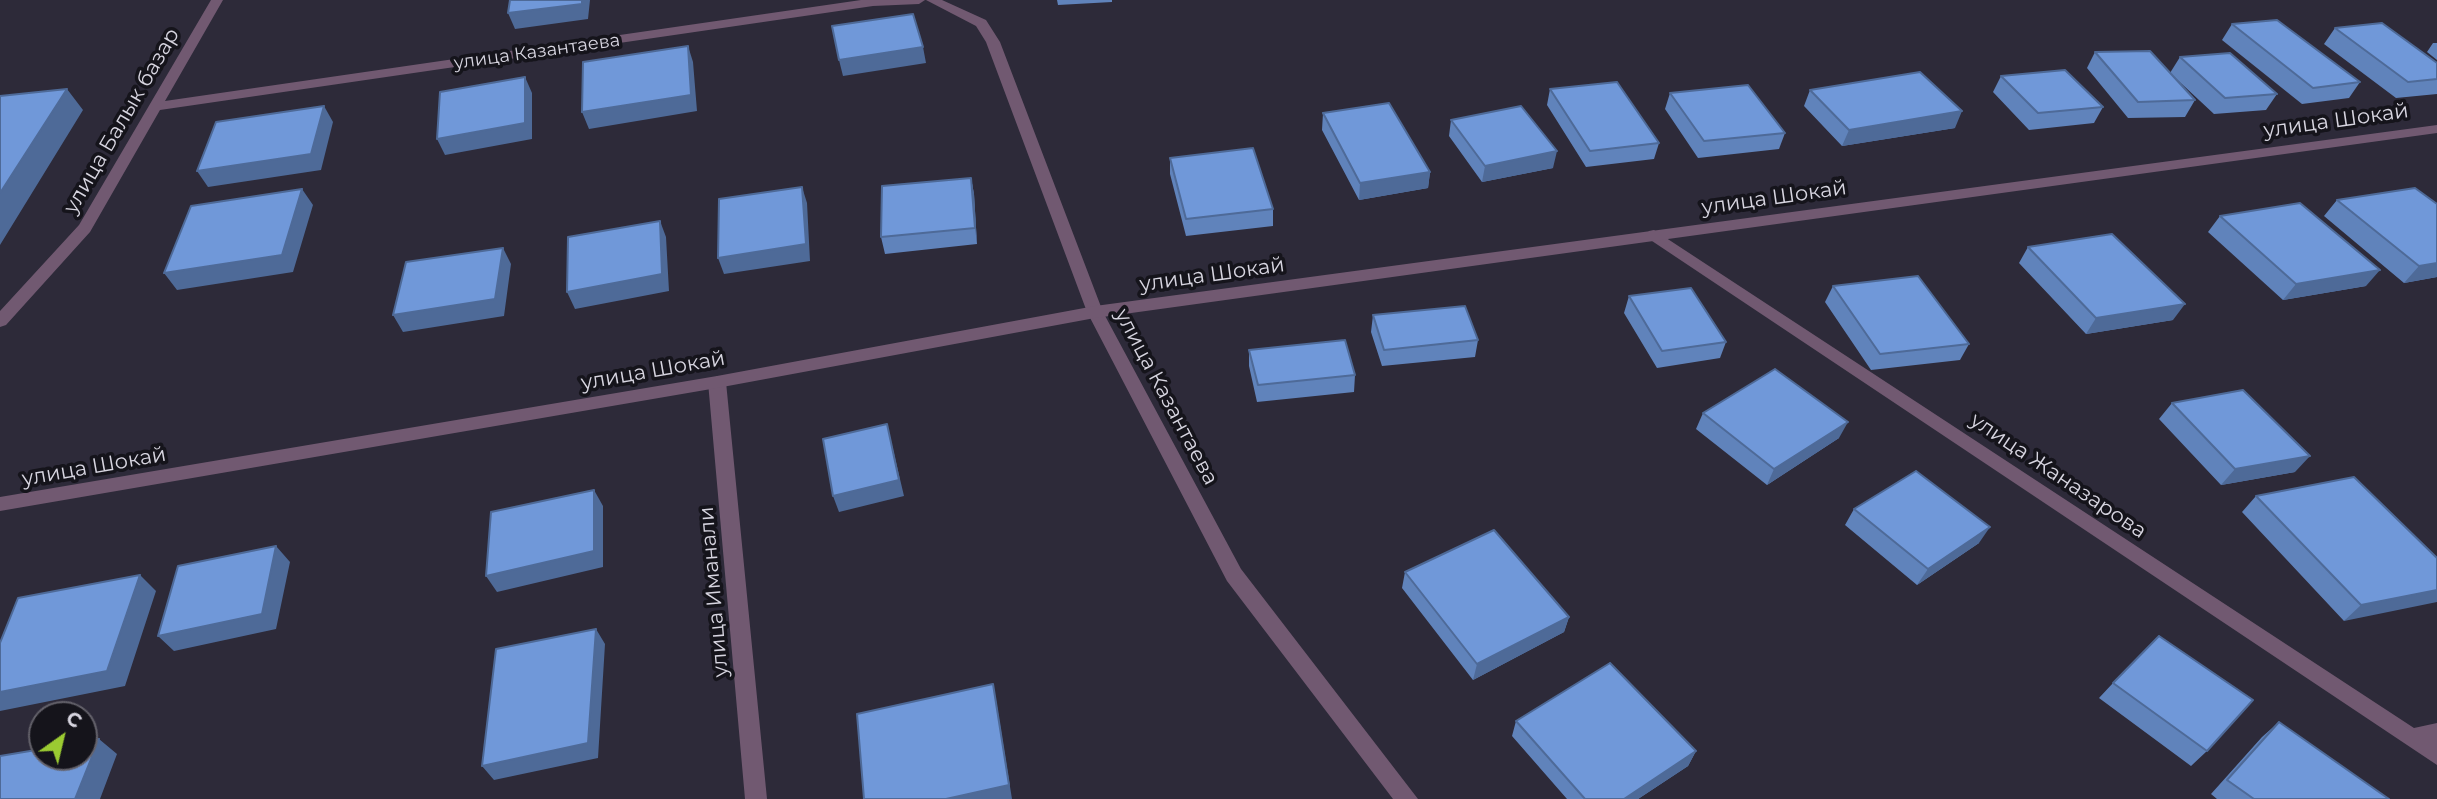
<!DOCTYPE html>
<html>
<head>
<meta charset="utf-8">
<style>
  body { margin:0 }
  #map { position:relative; width:2437px; height:799px; overflow:hidden; background:#2d2a39; font-family:Montserrat,sans-serif }
  canvas { display:block }
  .north { position:absolute; left:28px; top:701px; width:70px; height:70px; box-sizing:border-box; background:#15141b; border:2px solid #63616a; border-radius:50%; rotate:34deg; font-size:19px; font-weight:700; line-height:28px; text-align:center; color:#d7d5e0 }
  .north::after { content:''; display:block; margin:auto; width:24px; height:32px; background:#9bcb32; clip-path:polygon(50% 0,100% 100%,50% 72%,0 100%) }
</style>
</head>
<body>
<div id="map">
<canvas width="2437" height="799"></canvas>
<div class="north">С</div>
</div>
<script>
const ctx = document.querySelector('canvas').getContext('2d');
ctx.lineJoin = 'round';
const toPath = rows => new Path2D(rows.map(r => 'M' + r).join(''));
function fill(path, color) { ctx.fillStyle = color; ctx.fill(path, 'evenodd'); }
function trace(path, color, width, dash) { ctx.strokeStyle = color; ctx.lineWidth = width; ctx.lineCap = dash ? 'butt' : 'round'; ctx.setLineDash(dash || []); ctx.stroke(path); }
function write(font, color, halo, rows, align = 'center') {
  ctx.font = font + ' Montserrat,sans-serif'; ctx.lineWidth = 7; ctx.setLineDash([]); ctx.textBaseline = 'middle'; ctx.strokeStyle = halo; ctx.fillStyle = color; for (const [text, x, y, turn = 0] of rows) {
    ctx.save(); ctx.translate(x, y); ctx.rotate((+turn || 0) * Math.PI / 180); ctx.textAlign = isNaN(turn) ? turn : align; if (halo) ctx.strokeText(text, 0, 0); ctx.fillText(text, 0, 0); ctx.restore();
  }
}
fill(toPath([
  [211,0,223,0,165,101,861,0,925,0,919,4,873,6,160,110,90,232,6,325,0,327,0,311,79,225,211,0],
  [926,0,942,0,986,20,1000,42,1103,312,1241,569,1418,799,1393,799,1227,581,1087,312,986,42,976,26,926,0],
  [1654,230,2414,728,2437,723,2437,765,1649,239,1646,235,1649,231,1654,230],
  [717,376,726,382,767,799,745,799,708,382,717,376]
]), '#715971');
fill(toPath([
  [2437,125,2437,133,1095,318,717,388,0,511,0,497,717,376,1095,306,2437,125]
]), '#715971');
fill(toPath([
  [1057,0,1112,0,1112,2,1058,5],
  [2232,24,2360,82,2349,98,2302,104,2222,40],
  [2335,28,2437,63,2437,94,2396,98,2324,44],
  [2433,43,2437,43,2437,60,2427,52],
  [2095,52,2195,100,2185,117,2128,118,2087,68],
  [2180,57,2277,94,2266,110,2214,114,2170,73],
  [2001,76,2103,107,2094,123,2029,130,1993,92],
  [1550,89,1659,143,1654,159,1586,167,1547,105],
  [1810,90,1955,128,1842,146,1804,106],
  [1670,93,1785,133,1779,149,1698,158,1665,109],
  [1323,113,1430,172,1428,188,1359,200,1322,130],
  [1451,120,1553,168,1482,182,1449,136],
  [1170,158,1273,209,1273,226,1186,236,1170,174],
  [971,178,974,194,977,244,885,254,881,237],
  [2337,200,2437,277,2404,283,2324,216],
  [2220,216,2366,286,2283,300,2208,232],
  [2028,247,2173,320,2086,334,2019,263],
  [1833,286,1969,344,1960,360,1871,370,1825,302],
  [1629,296,1726,342,1720,358,1657,368,1624,313],
  [1373,315,1478,340,1475,357,1382,366,1371,332],
  [1249,350,1355,375,1354,392,1257,402,1249,366],
  [2172,403,2295,472,2221,485,2159,419],
  [1703,413,1839,438,1767,485,1696,429],
  [2256,496,2437,558,2344,621,2242,512],
  [1854,509,1979,543,1917,585,1845,525],
  [1405,572,1569,617,1564,632,1473,680,1402,588],
  [2113,683,2207,751,2191,766,2099,698],
  [1516,721,1696,751,1688,766,1638,799,1567,799,1512,736],
  [2279,722,2389,799,2217,799,2211,794,2262,737]
]), '#6083bb');
fill(toPath([
  [582,0,590,0,588,19,515,29,508,13],
  [688,46,693,62,697,111,589,129,582,112],
  [923,47,926,63,843,76,839,60],
  [525,77,532,93,532,139,445,155,437,139],
  [67,89,83,110,0,245,0,193],
  [324,106,333,122,321,170,208,187,197,171],
  [1962,111,1955,128,1842,146,1849,130],
  [1557,151,1553,168,1482,182,1485,166],
  [1430,172,1428,188,1359,200,1360,183],
  [971,178,974,194,977,244,975,228],
  [802,187,807,203,810,261,724,274,718,258],
  [302,189,313,205,293,272,177,290,164,273],
  [660,221,666,237,669,291,575,309,567,292],
  [503,248,511,264,504,316,403,332,393,315],
  [2437,263,2437,277,2404,283,2419,266],
  [2380,270,2366,286,2283,300,2296,284],
  [2185,304,2173,320,2086,334,2096,318],
  [1848,422,1839,438,1767,485,1774,469],
  [887,424,904,496,839,512,833,496],
  [2310,456,2295,472,2221,485,2235,469],
  [594,490,603,506,603,567,497,592,486,576],
  [1990,527,1979,543,1917,585,1928,569],
  [276,546,290,562,276,629,174,651,158,636],
  [140,575,156,591,125,686,0,711,0,692],
  [2437,590,2437,602,2344,621,2361,605],
  [1569,617,1564,632,1473,680,1477,664],
  [596,629,605,644,598,758,494,780,482,766],
  [993,684,996,700,1012,799,946,799],
  [99,739,117,754,100,799,75,799],
  [1696,751,1688,766,1638,799,1624,799]
]), '#4e6a98');
const building = toPath([
  [510,0,582,0,582,4,508,13,510,0],
  [913,14,923,47,839,60,832,26,913,14],
  [2277,20,2360,82,2313,88,2232,24,2277,20],
  [2382,23,2437,63,2437,79,2408,82,2335,28,2382,23],
  [688,46,691,95,582,112,583,62,688,46],
  [2150,51,2195,100,2138,102,2095,52,2150,51],
  [2230,53,2277,94,2225,98,2180,57,2230,53],
  [2065,70,2103,107,2038,113,2001,76,2065,70],
  [1920,72,1962,111,1849,130,1810,90,1920,72],
  [525,77,525,123,437,139,440,92,525,77],
  [1617,82,1659,143,1590,151,1550,89,1617,82],
  [1748,85,1785,133,1704,141,1670,93,1748,85],
  [67,89,0,193,0,96,67,89],
  [1389,103,1430,172,1360,183,1323,113,1389,103],
  [324,106,311,154,197,171,216,122,324,106],
  [1521,106,1557,151,1485,166,1451,120,1521,106],
  [1253,148,1273,209,1186,219,1170,158,1253,148],
  [971,178,975,228,881,237,882,186,971,178],
  [802,187,806,244,718,258,719,199,802,187],
  [2415,188,2437,204,2437,263,2419,266,2337,200,2415,188],
  [302,189,282,255,164,273,191,206,302,189],
  [2300,203,2380,270,2296,284,2220,216,2300,203],
  [660,221,662,274,567,292,568,237,660,221],
  [2112,234,2185,304,2096,318,2028,247,2112,234],
  [503,248,495,299,393,315,406,262,503,248],
  [1918,276,1969,344,1880,354,1833,286,1918,276],
  [1691,288,1726,342,1662,351,1629,296,1691,288],
  [1465,306,1478,340,1384,350,1373,315,1465,306],
  [1345,340,1355,375,1258,385,1249,350,1345,340],
  [1775,369,1848,422,1774,469,1703,413,1775,369],
  [2243,390,2310,456,2235,469,2172,403,2243,390],
  [887,424,899,480,833,496,823,439,887,424],
  [1916,471,1990,527,1928,569,1854,509,1916,471],
  [2354,477,2437,558,2437,590,2361,605,2256,496,2354,477],
  [594,490,594,551,486,576,491,512,594,490],
  [1494,530,1569,617,1477,664,1405,572,1494,530],
  [276,546,262,614,158,636,178,566,276,546],
  [140,575,107,671,0,692,0,643,18,598,140,575],
  [596,629,588,743,482,766,496,649,596,629],
  [2159,636,2253,700,2207,751,2113,683,2159,636],
  [1610,663,1696,751,1624,799,1585,799,1516,721,1610,663],
  [993,684,1009,785,946,799,864,799,857,714,993,684],
  [2279,722,2389,799,2254,799,2227,780,2279,722],
  [99,739,75,799,0,799,0,756,42,749,42,757,84,757,84,742,99,739]
]);
fill(building, '#7098d9');
trace(building, '#4e6a98', 2);
write('18px', '#d7d5e0', '#15141b', [
  ["улица Казантаева",537,52,-8]
]);
write('21px', '#d7d5e0', '#15141b', [
  ["улица Балык базар",122,121,-60],
  ["улица Шокай",2336,121,-8],
  ["улица Шокай",1774,198,-8],
  ["улица Шокай",1212,275,-8],
  ["улица Шокай",653,371,-10],
  ["улица Казантаева",1166,397,62],
  ["улица Шокай",94,467,-10],
  ["улица Жаназарова",2058,476,34],
  ["улица Иманали",714,592,-95]
]);
</script>
</body>
</html>
